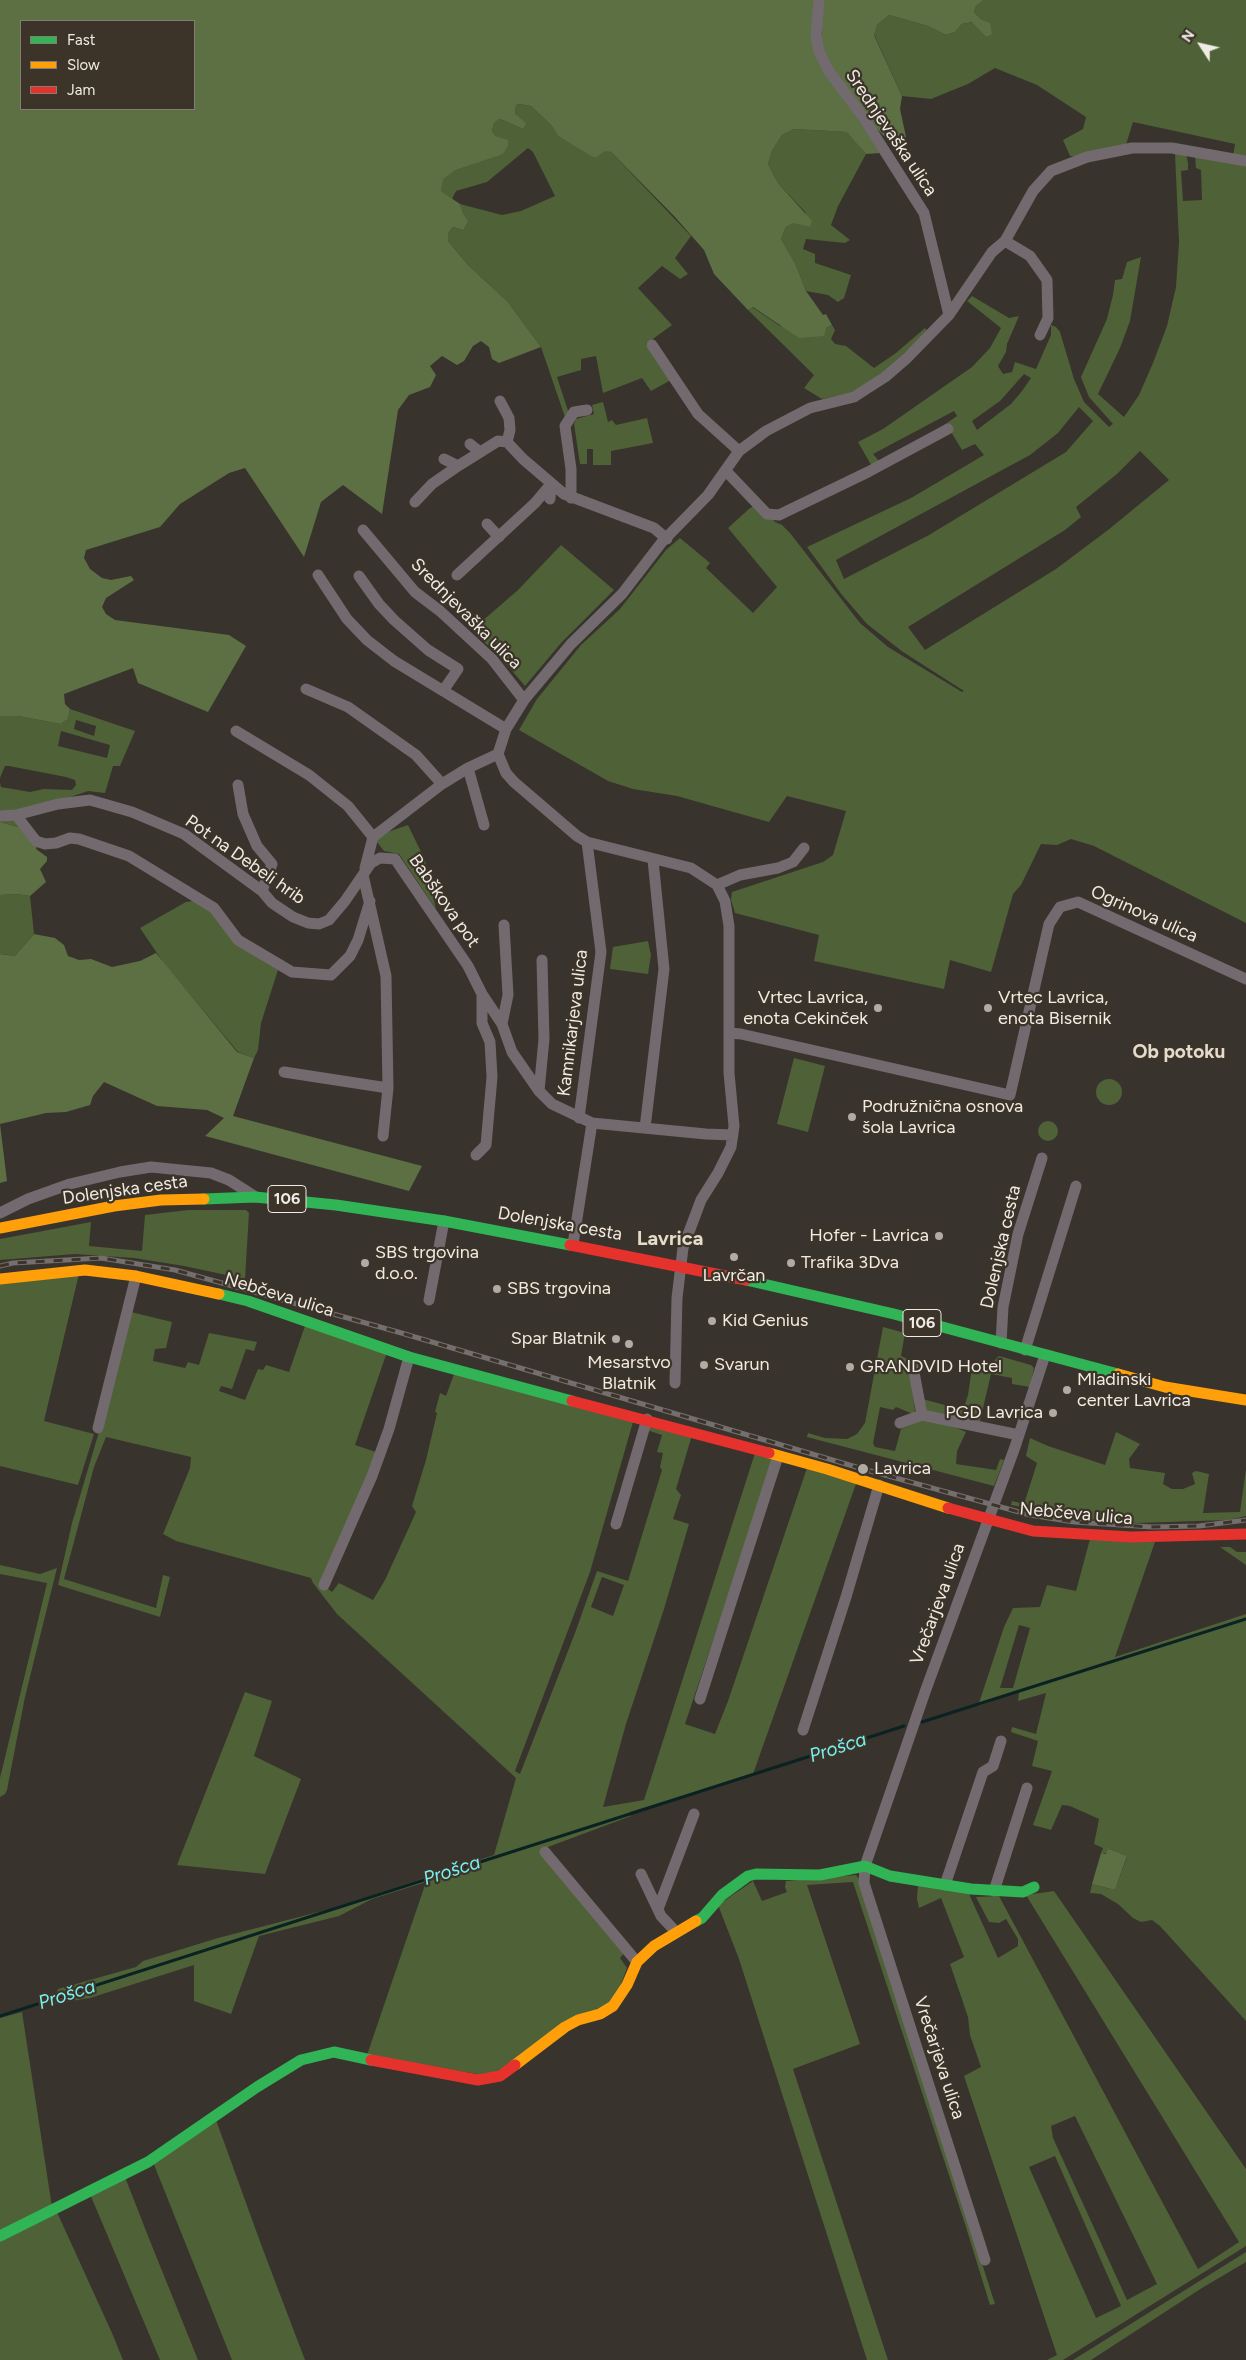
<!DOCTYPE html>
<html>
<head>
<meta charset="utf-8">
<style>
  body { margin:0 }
  #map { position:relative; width:1246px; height:2360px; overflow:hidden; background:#38332d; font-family:Figtree,sans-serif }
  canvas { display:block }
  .legend { position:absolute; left:20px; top:20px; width:175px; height:90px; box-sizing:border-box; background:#3c3429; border:1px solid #847d74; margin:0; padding:6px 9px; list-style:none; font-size:15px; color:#f0ebe4 }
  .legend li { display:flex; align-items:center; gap:10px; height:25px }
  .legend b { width:25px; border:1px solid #847d74 }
  .north { position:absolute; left:1176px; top:20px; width:50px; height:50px; -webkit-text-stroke:4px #3c3429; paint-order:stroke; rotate:305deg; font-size:14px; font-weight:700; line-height:20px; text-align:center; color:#f0ebe4 }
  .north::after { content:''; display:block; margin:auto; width:18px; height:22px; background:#f0ebe4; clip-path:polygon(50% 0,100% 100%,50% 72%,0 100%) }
</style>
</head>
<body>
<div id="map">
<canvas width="1246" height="2360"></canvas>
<ul class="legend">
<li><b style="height:6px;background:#30b455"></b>Fast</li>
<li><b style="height:6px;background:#ff9f0a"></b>Slow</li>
<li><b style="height:6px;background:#e5322d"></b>Jam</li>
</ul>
<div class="north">N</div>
</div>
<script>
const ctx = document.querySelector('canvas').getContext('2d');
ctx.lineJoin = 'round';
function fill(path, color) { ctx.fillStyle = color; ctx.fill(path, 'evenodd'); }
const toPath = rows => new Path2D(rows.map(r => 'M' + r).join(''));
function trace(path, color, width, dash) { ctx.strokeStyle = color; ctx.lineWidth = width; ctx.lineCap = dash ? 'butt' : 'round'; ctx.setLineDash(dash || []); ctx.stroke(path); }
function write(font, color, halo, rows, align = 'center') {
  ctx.font = font + ' Figtree,sans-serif'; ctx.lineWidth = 4.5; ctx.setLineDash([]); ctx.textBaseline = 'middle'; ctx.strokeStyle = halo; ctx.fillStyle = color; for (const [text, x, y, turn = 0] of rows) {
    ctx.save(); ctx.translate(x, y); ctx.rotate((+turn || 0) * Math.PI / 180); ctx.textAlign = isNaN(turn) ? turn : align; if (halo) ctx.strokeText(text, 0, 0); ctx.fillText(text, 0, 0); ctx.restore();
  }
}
fill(toPath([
  [984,0,1246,0,1246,159,1233,156,1235,144,1133,122,1125,148,1088,156,1070,156,1063,140,1083,129,1086,117,1037,85,995,68,968,84,931,99,902,96,874,34,877,25,889,15,928,26,946,35,955,32,962,24,973,22,986,37,990,24,981,19,974,12,976,6],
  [520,104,531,106,551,125,558,136,596,158,605,150,611,152,691,236,675,258,688,274,680,279,662,266,638,288,672,325,646,344,671,380,651,391,642,378,603,393,596,356,581,359,581,370,557,377,570,417,565,417,541,347,508,302,468,265,448,241,448,233,453,227,463,230,460,204,502,215,521,211,555,196,533,152,528,148,487,182,456,191,452,199,441,191,442,179,456,170,503,153,492,131,494,123,500,119,523,129,515,114,516,105],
  [794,129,848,132,866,154,838,206,831,225,850,240,845,243,806,239,803,249,815,254,815,263,851,275,844,298,838,302,828,295,806,291,795,263,781,239,786,227,793,222,810,227,805,212,778,183,768,164,772,151,782,135],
  [1175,154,1186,154,1188,163,1188,170,1181,171,1183,201,1202,200,1201,170,1196,168,1195,156,1246,164,1246,923,1094,846,1071,839,1057,845,1041,844,1021,885,1013,894,991,972,950,960,944,989,814,961,819,935,735,913,731,900,732,892,823,862,833,855,846,811,787,796,769,822,677,796,633,789,608,781,519,730,537,699,581,645,620,609,666,550,680,538,710,563,706,568,753,613,777,587,728,528,750,508,758,504,775,522,782,525,790,533,860,623,888,647,962,692,964,691,903,652,867,624,842,595,807,547,911,498,984,455,975,444,962,450,948,427,874,470,858,442,883,429,972,367,990,348,1001,328,967,301,972,296,1009,318,1019,316,1007,344,1006,352,998,366,1003,374,1012,372,1015,362,1036,369,1051,335,1051,325,1056,327,1060,332,1074,379,1084,402,1109,427,1113,424,1089,397,1081,377,1107,319,1113,295,1115,280,1122,279,1127,262,1141,257,1130,321,1120,348,1098,394,1124,417,1139,395,1153,363,1167,326,1176,287,1179,242],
  [1024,374,1031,378,1022,391,1011,404,977,430,972,421,1000,401],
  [1079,407,1093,421,1066,452,929,535,844,579,836,560,1030,455,1058,433],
  [954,411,957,416,941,427,879,461,873,454],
  [1140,451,1169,480,1108,530,1056,569,925,650,908,627,1065,530,1081,517,1076,507,1117,474],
  [752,307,780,326,826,328,832,325,835,330,831,339,835,344,846,346,874,368,896,353,925,328,928,332,861,391,822,399,804,388,814,375,748,310],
  [603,402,608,422,612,420,616,425,647,418,653,443,611,451,611,465,593,465,593,449,587,449,587,464,580,464,574,424,576,419,594,414,592,405],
  [561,545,614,590,561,643,525,686,496,652,478,637,473,629,518,590],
  [70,709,135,731,120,766,113,766,105,793,88,791,23,813,21,828,0,822,0,783,1,787,30,792,44,789,72,790,76,785,75,780,66,777,9,766,5,766,0,778,0,716,18,716,61,724,68,719],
  [76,720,96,726,94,736,74,729],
  [61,731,110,745,107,758,58,746],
  [408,825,425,860,436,909,399,854,384,851,373,837],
  [16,894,30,896,34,934,15,956,2,954,0,954,0,895],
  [201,900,218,919,278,970,261,1023,258,1050,254,1058,238,1052,165,965,140,928,186,902],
  [648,941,651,955,648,974,610,969,613,947],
  [794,1058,825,1066,808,1132,777,1124],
  '1096 1092a13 13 0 1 1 26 0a13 13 0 1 1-26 0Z',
  '1038 1131a10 10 0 1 1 20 0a10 10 0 1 1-20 0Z',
  [188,1210,246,1210,249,1213,245,1279,184,1266,134,1258,75,1254,0,1260,0,1239,91,1222,89,1246,142,1251,145,1215],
  [79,1274,44,1421,94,1434,78,1485,0,1466,0,1283],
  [131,1312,172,1322,166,1348,155,1349,153,1361,185,1368,188,1362,199,1365,209,1333,257,1342,254,1351,246,1349,232,1389,221,1386,219,1391,245,1400,258,1369,263,1370,266,1365,289,1372,306,1323,387,1352,355,1445,376,1452,327,1588,332,1592,339,1583,373,1600,385,1580,416,1512,412,1506,426,1460,437,1413,435,1412,440,1393,446,1396,454,1374,633,1422,590,1572,515,1771,520,1774,575,1633,597,1571,628,1581,662,1470,660,1467,663,1453,657,1452,662,1435,647,1430,649,1423,692,1435,676,1489,681,1495,673,1519,689,1524,664,1609,626,1724,603,1807,644,1800,755,1453,774,1459,685,1724,715,1734,728,1701,807,1468,857,1481,753,1774,630,1812,631,1816,540,1850,558,1875,625,1952,620,1958,627,1968,615,2000,489,2076,367,2055,426,1882,372,1899,339,1916,259,1936,231,2014,194,2001,194,1965,90,1998,52,2004,58,1989,136,1967,143,1961,218,1938,330,1909,494,1855,516,1778,337,1614,313,1583,311,1578,176,1541,163,1534,190,1468,191,1457,106,1437,94,1467,64,1579,156,1608,163,1575,170,1577,160,1617,58,1585,72,1523,117,1371],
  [602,1577,624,1585,613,1616,591,1607],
  [883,1327,905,1333,901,1356,908,1359,915,1411,913,1414,896,1407,893,1410,880,1407,873,1443,875,1447,895,1451,901,1429,922,1420,948,1424,966,1432,957,1451,956,1464,996,1470,1000,1459,1004,1460,994,1486,807,1437,808,1433,825,1438,847,1439,857,1434,865,1423],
  [999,1356,1031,1365,1034,1368,1030,1387,1012,1384,1012,1378,991,1374,980,1421,975,1424,928,1414,919,1398,963,1410,968,1395,971,1374,976,1370,991,1364],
  [1116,1432,1140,1444,1129,1459,1130,1468,1165,1473,1163,1484,1172,1489,1183,1489,1195,1484,1192,1473,1196,1471,1209,1474,1203,1513,1240,1512,1246,1469,1246,1516,1228,1520,1138,1523,1088,1519,1011,1505,1012,1501,1024,1504,1037,1463,1026,1456,1030,1438,1048,1446,1105,1465],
  [1090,1539,1155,1542,1115,1657,1246,1614,1246,2021,1160,1926,1152,1920,1141,1922,1133,1918,1118,1904,1101,1894,1090,1893,1092,1884,1115,1890,1127,1857,1122,1854,1101,1853,1103,1848,1094,1844,1099,1819,1070,1806,1062,1805,1051,1830,1033,1825,1052,1771,1032,1766,1038,1741,1011,1732,1012,1727,1036,1734,1046,1693,1018,1701,1019,1692,978,1706,1004,1627,1013,1608,1040,1607,1047,1585,1076,1591],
  [1019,1625,1030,1628,1013,1688,1000,1688],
  [1220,1547,1230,1547,1237,1552,1246,1552,1246,1565],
  [0,1565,40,1574,57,1568,25,1697,7,1790,5,1794,0,1797,0,1778,47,1583,0,1574],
  [245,1692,272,1701,254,1756,301,1779,265,1874,177,1865],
  [856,1875,859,1879,995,2304,990,2305,965,2224,853,1882,807,1885,860,2044,793,2069,888,2360,867,2360,739,1959,718,1905,753,1881,762,1901,787,1892,785,1887,786,1881],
  [918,1885,969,1894,998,1958,1018,1946,1018,1939,1006,1919,999,1923,989,1922,976,1897,999,1896,1198,2269,1239,2242,1026,1895,1054,1891,1246,2169,1246,2246,1063,2360,1047,2360,1057,2355,964,2076,981,2067,970,2035,968,2017,950,1964,964,1957,941,1898,919,1908,917,1899],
  [1075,2116,1157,2284,1127,2300,1053,2138,1051,2126],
  [1055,2156,1121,2306,1096,2318,1029,2167],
  [22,2012,52,2207,0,2235,0,2018],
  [216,2120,262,2247,305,2360,232,2360,153,2162],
  [125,2177,148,2236,198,2360,160,2360,90,2194],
  [56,2210,112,2333,123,2360,0,2360,0,2240],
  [1246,2252,1246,2262,1202,2288,1091,2360,1073,2360]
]), '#4e6137');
fill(toPath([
  [0,0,816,0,814,17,833,80,880,153,866,154,847,132,794,129,782,135,772,151,768,164,778,183,812,221,810,227,793,223,786,227,781,239,795,263,806,291,823,315,826,314,832,325,826,328,824,336,799,338,753,307,748,310,714,274,704,250,675,217,611,152,605,151,596,158,591,156,558,136,551,125,531,106,520,104,516,105,515,114,526,123,523,129,500,119,494,123,492,131,495,136,508,140,508,146,503,154,456,170,443,179,441,191,460,204,463,214,468,221,463,230,453,227,448,233,448,241,468,265,508,302,541,347,499,363,492,359,489,347,481,341,473,346,464,361,457,365,442,356,430,366,436,375,430,387,409,395,398,410,382,514,343,485,321,502,304,557,245,468,229,473,180,504,160,527,86,550,84,558,90,569,102,578,111,580,131,576,134,580,106,598,102,607,106,614,115,620,229,635,246,646,208,712,138,683,133,668,64,694,65,704,70,709,68,719,61,724,18,716,0,716],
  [21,21,194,21,194,109,21,109],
  [823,0,984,0,976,6,974,12,981,19,990,23,992,34,986,37,972,22,962,24,955,32,946,35,928,26,889,15,877,25,874,35,902,96,900,109,906,137,892,144,876,128,829,65,821,45],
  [0,822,21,828,39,842,36,849,47,857,47,861,40,869,46,882,30,896,16,894,0,895],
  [34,934,55,938,64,945,68,956,79,960,91,959,112,967,140,961,156,953,237,1052,254,1058,233,1116,422,1166,409,1191,205,1136,224,1118,207,1110,157,1106,104,1082,93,1096,90,1105,66,1112,46,1113,0,1124,7,1181,0,1183,0,954,15,956],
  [1108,1849,1127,1856,1115,1890,1092,1884,1101,1853,1106,1854]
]), '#5c7044');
trace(toPath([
  [922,1722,1246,1619],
  [0,2016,904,1726]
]), '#0a2221', 3);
trace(toPath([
  [819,0,816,35,819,51,828,70,863,117,924,213,949,315],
  [1005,241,1030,256,1047,280,1048,318,1040,335],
  [652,345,698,414,739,451],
  [500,401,509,418,510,430,507,442],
  [470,444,480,452],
  [444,459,458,466],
  [726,471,767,514,779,515,868,472,948,429],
  [571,498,571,469,565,426,574,412,587,410],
  [415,502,432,484,458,466,498,441,507,442,523,459,564,494,654,528,667,539],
  [487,524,499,537],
  [363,530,415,592,440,611,492,659,524,700],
  [318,575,347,619,367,640,394,661,506,729],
  [457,575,535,503,551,484,550,499],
  [359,576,379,604,394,620,428,650,458,669,443,691],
  [306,689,348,707,416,755,442,784],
  [236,731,309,775,348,806,373,837],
  [498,754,506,729,524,700,571,644,622,594,662,542,708,495,739,451,766,431,810,408,854,397,885,377,907,358,949,315,992,252,1005,241,1033,191,1051,171,1087,157,1132,148,1172,148,1246,161],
  [498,754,506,773,514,782,577,836,587,842,691,868,717,885,725,901,729,926,729,1073,734,1126,731,1147,718,1173,701,1200,683,1248,677,1298,675,1383],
  [468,768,484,825],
  [238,785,243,814,257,846,272,864,262,891],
  [16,815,36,841,45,844,56,843,70,838,79,839,129,856,214,908,238,940,292,972,331,975,350,956,358,940,370,901],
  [0,816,16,815,58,804,90,800,132,812,184,834,262,891,272,903,293,917,308,923,319,924,329,920,345,901,371,863,380,858,395,859,468,966,482,994,502,1024,512,1052,539,1091,552,1104,592,1123,706,1134,733,1135],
  [365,868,373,837,442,784,468,768,498,754],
  [363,875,386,976,388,1088,383,1136],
  [717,885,740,875,778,868,793,862,804,848],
  [502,1024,508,995,504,925],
  [729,1033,741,1034,1010,1095,1049,924,1060,907,1078,902,1246,979],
  [284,1072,388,1088],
  [539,1091,544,1039,542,960],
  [579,1118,601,952,587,842],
  [645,1128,664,969,653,860],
  [476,1155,486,1145,492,1077,490,1042,482,1023,482,994],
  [0,1213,28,1199,70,1184,120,1172,151,1167,211,1173,229,1180,254,1196],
  [573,1244,592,1123],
  [429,1300,444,1221],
  [1001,1343,1003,1307,1018,1234,1042,1158],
  [1025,1350,1076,1186],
  [913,1367,922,1415],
  [900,1423,922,1415,1019,1435],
  [98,1428,136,1276],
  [616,1524,647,1419],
  [324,1585,372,1476,389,1429,409,1357],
  [700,1699,778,1456],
  [803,1730,846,1597,879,1485],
  [545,1852,637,1962],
  [641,1874,661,1916,676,1932],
  [945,1885,983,1772,993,1766,1001,1741],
  [994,1891,1027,1788],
  [658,1909,694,1814],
  [985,2260,864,1883,865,1866,925,1692,1015,1447,1045,1355]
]), '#726a6e', 11);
trace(toPath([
  [204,1199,255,1197,336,1205,444,1221,570,1245],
  [746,1280,894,1314,1118,1374],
  [219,1294,248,1301,409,1357,572,1401],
  [696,1921,702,1918,722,1895,748,1876,756,1874,820,1875,865,1866,890,1876,971,1889,1023,1892,1034,1887],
  [0,2236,148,2162,257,2087,301,2060,334,2052,371,2060]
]), '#30b455', 11);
trace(toPath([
  [0,1228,114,1206,161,1200,204,1199],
  [0,1279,85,1270,136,1276,219,1294],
  [1118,1374,1165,1387,1246,1400],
  [769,1453,827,1469,948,1508],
  [515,2065,565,2027,578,2020,600,2014,613,2006,627,1985,637,1962,654,1946,696,1921]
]), '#ff9f0a', 11);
trace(toPath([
  [570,1245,746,1280],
  [572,1401,769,1453],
  [948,1508,1033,1531,1131,1537,1246,1534],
  [371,2060,478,2080,500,2076,515,2065]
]), '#e5322d', 11);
const rail = toPath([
  [0,1266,13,1263,101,1258,175,1270,398,1332,863,1469,1030,1515,1074,1522,1152,1527,1199,1526,1246,1520]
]);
trace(rail, '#746f6e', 5);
trace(rail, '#3c3429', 3, [9]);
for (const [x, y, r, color] of [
  [878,1008,5,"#b0aba4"],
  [988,1008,5,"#b0aba4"],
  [852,1117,5,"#b0aba4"],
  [939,1236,5,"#b0aba4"],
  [734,1257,5,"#b0aba4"],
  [365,1263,5,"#b0aba4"],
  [791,1263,5,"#b0aba4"],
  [497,1289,5,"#b0aba4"],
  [712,1321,5,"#b0aba4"],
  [616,1339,5,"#b0aba4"],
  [629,1344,5,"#b0aba4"],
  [704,1365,5,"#b0aba4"],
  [850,1367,5,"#b0aba4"],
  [1067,1390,5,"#b0aba4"],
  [1053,1413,5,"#b0aba4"],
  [863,1469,6,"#b0aba4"]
]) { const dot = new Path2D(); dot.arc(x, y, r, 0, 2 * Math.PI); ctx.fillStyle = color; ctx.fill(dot); trace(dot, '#3c3429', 2); }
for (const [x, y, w] of [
  [287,1199,38],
  [922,1323,38]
]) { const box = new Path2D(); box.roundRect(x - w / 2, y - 13.5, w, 27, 4); ctx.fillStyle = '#3c3429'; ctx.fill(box); trace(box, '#f0ebe4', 1); }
write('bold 16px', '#f0ebe4', null, [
  ["106",287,1199],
  ["106",922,1323]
]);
write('18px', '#f0ebe4', '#3c3429', [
  ["Srednjevaška ulica",891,133,56],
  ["Srednjevaška ulica",466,614,45],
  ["Pot na Debeli hrib",245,860,35],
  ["Babškova pot",444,901,55],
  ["Ogrinova ulica",1144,914,24],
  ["Kamnikarjeva ulica",573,1023,-83],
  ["Dolenjska cesta",125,1190,-8],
  ["Dolenjska cesta",560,1224,10],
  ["Dolenjska cesta",1001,1247,-77],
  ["Nebčeva ulica",279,1295,17],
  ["Nebčeva ulica",1076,1514,5],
  ["Vrečarjeva ulica",938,1604,-70],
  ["Vrečarjeva ulica",939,2058,72]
]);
write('18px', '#f0ebe4', '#3c3429', [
  ["Vrtec Lavrica,",868,998,"right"],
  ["enota Cekinček",868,1019,"right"],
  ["Vrtec Lavrica,",998,998],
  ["enota Bisernik",998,1019],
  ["Podružnična osnova",862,1107],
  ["šola Lavrica",862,1128],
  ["Hofer - Lavrica",929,1236,"right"],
  ["SBS trgovina",375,1253],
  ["d.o.o.",375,1274],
  ["Trafika 3Dva",801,1263],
  ["Lavrčan",734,1276,"center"],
  ["SBS trgovina",507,1289],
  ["Kid Genius",722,1321],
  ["Spar Blatnik",606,1339,"right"],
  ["Mesarstvo",629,1363,"center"],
  ["Blatnik",629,1384,"center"],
  ["Svarun",714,1365],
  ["GRANDVID Hotel",860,1367],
  ["Mladinski",1077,1380],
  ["center Lavrica",1077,1401],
  ["PGD Lavrica",1043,1413,"right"],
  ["Lavrica",874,1469]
], 'left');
write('bold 19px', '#e4dbcc', '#3c3429', [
  ["Ob potoku",1179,1052]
]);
write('italic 19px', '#77f0f2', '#3c3429', [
  ["Prošca",838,1748,-18],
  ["Prošca",452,1871,-18],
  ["Prošca",67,1995,-18]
]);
write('bold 20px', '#e4dbcc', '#3c3429', [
  ["Lavrica",670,1239]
]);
</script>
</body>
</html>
